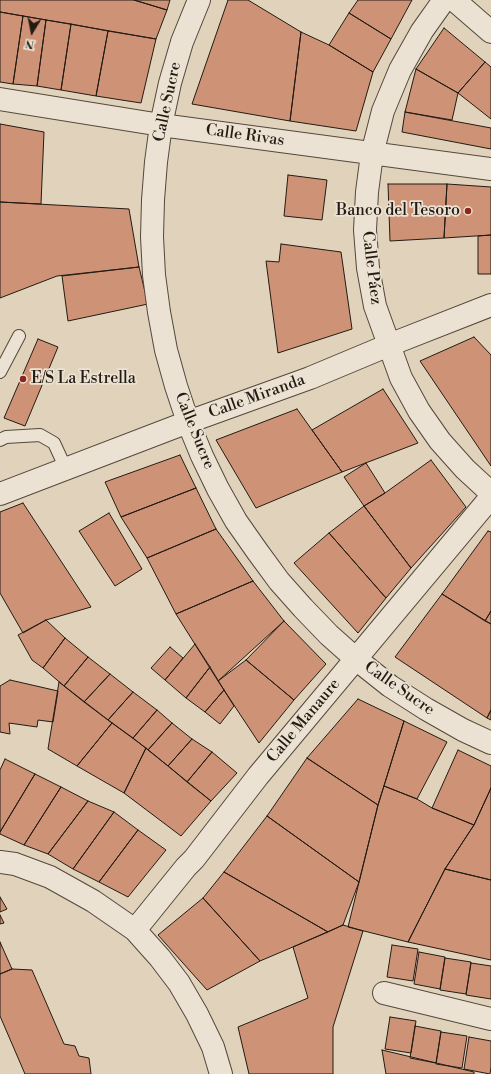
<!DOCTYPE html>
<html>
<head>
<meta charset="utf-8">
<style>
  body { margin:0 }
  #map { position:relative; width:491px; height:1074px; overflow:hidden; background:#e1d3bb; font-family:"Libre Bodoni",serif }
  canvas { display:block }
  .north { position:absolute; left:12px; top:12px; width:40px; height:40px; -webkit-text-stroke:3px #ece2d3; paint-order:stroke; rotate:190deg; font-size:11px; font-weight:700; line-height:16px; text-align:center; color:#231b12 }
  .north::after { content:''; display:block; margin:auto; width:14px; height:18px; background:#231b12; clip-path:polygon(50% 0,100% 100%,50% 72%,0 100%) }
</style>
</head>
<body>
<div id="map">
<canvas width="491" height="1074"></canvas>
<div class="north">N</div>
</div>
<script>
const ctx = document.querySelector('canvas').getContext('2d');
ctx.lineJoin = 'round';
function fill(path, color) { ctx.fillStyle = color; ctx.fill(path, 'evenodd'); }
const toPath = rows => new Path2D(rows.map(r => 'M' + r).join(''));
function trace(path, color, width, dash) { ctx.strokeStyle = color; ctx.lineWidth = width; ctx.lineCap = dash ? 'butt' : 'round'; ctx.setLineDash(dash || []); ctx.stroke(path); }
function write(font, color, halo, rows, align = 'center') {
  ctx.font = font + ' "Libre Bodoni",serif'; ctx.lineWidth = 3.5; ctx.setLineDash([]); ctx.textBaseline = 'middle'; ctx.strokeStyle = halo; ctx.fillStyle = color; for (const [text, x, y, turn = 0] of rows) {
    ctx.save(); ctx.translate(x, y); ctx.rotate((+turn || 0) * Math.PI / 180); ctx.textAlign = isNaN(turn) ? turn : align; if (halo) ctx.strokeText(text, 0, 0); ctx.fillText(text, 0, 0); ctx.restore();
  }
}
const building = toPath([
  [0,0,134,0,167,10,156,39,0,12,0,0],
  [134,0,170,0,167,10,134,0],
  [228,0,248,0,301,32,290,121,192,104,228,0],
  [358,0,412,0,391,39,349,13,358,0],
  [0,12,23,16,13,84,0,82,0,12],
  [349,13,391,39,373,72,329,45,349,13],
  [23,16,46,20,37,86,13,84,23,16],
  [46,20,71,24,61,90,37,86,46,20],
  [71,24,108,31,96,96,61,90,71,24],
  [444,28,485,62,458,93,416,69,444,28],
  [108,31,156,39,141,103,96,96,108,31],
  [301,32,329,45,373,72,356,131,290,121,301,32],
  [485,62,491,67,491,119,458,93,485,62],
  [416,69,458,93,452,120,405,112,416,69],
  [405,112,491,128,491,149,402,132,405,112],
  [0,124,44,132,41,204,0,202,0,124],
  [288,175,327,180,322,220,284,216,288,175],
  [388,184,447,184,444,238,390,241,388,184],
  [447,184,491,187,491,235,444,238,447,184],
  [0,202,129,209,139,267,57,276,0,298,0,202],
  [491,235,491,274,478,274,478,236,491,235],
  [281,244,341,252,352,329,278,353,266,261,279,262,281,244],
  [139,267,148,304,68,321,62,276,139,267],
  [474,337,491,355,491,466,420,361,474,337],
  [38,339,58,347,25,426,4,418,38,339],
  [383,389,418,443,342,472,312,430,383,389],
  [297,409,342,472,256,508,216,440,297,409],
  [180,455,196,488,121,517,105,482,180,455],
  [431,460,466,507,411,568,364,506,385,493,431,460],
  [366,463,385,493,364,506,344,477,366,463],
  [196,488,216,529,147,558,121,517,196,488],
  [23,503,91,607,46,620,23,633,0,593,0,512,23,503],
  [364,506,411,568,386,598,329,533,364,506],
  [109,513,142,569,115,586,79,531,109,513],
  [216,529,253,581,176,614,147,558,216,529],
  [488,531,491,532,491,611,485,621,442,594,488,531],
  [329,533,386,598,358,633,294,563,329,533],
  [253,581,284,621,218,681,176,614,253,581],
  [442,594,491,624,491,710,487,718,395,657,442,594],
  [491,611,491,624,485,621,491,611],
  [46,620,65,638,43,668,32,660,18,635,46,620],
  [284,621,326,664,294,700,246,660,284,621],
  [65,638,88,657,64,686,43,668,65,638],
  [195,644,210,667,186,698,165,680,195,644],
  [170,647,183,658,165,680,151,668,170,647],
  [88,657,110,674,84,702,64,686,88,657],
  [246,660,294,700,259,743,218,681,246,660],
  [210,667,224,690,205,712,186,698,210,667],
  [110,674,133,692,108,720,84,702,110,674],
  [10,680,58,691,53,722,38,720,37,727,9,723,10,734,0,732,0,686,10,680],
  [59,682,112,723,77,766,48,749,59,682],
  [224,690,234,706,220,724,205,712,224,690],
  [133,692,157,710,133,738,108,720,133,692],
  [358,699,404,721,378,805,307,758,358,699],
  [157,710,172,723,148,750,133,738,157,710],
  [491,710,491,720,487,718,491,710],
  [404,721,447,742,417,799,384,786,404,721],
  [112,723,146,748,124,793,77,766,112,723],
  [172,723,192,739,168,766,148,750,172,723],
  [192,739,212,752,187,782,168,766,192,739],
  [146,748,211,801,181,836,124,793,146,748],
  [458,750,491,766,491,788,474,825,432,808,458,750],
  [212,752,237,773,211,801,187,782,212,752],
  [307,758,378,805,359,882,267,816,307,758],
  [5,759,35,774,0,832,0,770,5,759],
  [35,774,61,787,24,845,0,834,0,832,35,774],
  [384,786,417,799,432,808,474,825,445,869,408,942,348,927,378,805,384,786],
  [61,787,88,801,48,854,24,845,61,787],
  [491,788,491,880,445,869,474,825,491,788],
  [88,801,114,812,73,869,48,854,88,801],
  [114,812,138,830,99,882,73,869,114,812],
  [267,816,359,882,343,925,328,932,224,872,267,816],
  [138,830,166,850,128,897,99,882,138,830],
  [445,869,491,880,491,960,408,942,445,869],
  [224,872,328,932,260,961,203,898,224,872],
  [0,897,7,909,0,912,0,897],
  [203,898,260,961,207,990,158,935,203,898],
  [0,915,4,923,0,924,0,915],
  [343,925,363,931,333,1027,333,1074,249,1074,238,1027,308,998,293,947,343,925],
  [0,942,12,969,0,974,0,942],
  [392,945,418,949,413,981,387,977,392,945],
  [419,952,445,957,440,989,414,984,419,952],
  [445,958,471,962,466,994,440,990,445,958],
  [471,963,491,966,491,999,466,995,471,963],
  [12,969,32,970,64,1044,75,1046,79,1056,89,1058,91,1074,25,1074,0,1016,0,974,12,969],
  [390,1017,416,1021,411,1053,385,1049,390,1017],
  [415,1026,441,1031,436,1063,410,1058,415,1026],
  [441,1032,467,1036,462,1068,436,1064,441,1032],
  [469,1037,491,1041,491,1067,490,1074,464,1069,469,1037],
  [382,1050,474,1072,474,1074,386,1074,382,1050]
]);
fill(building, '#ce9276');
trace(building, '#231b12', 1);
const service = toPath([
  [0,372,19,336],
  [0,440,6,437,40,435,54,443,66,469]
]);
const minor = toPath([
  [199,0,182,42,170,83,161,125,156,162,153,200,152,237,154,275,159,312,166,350,176,386,188,422,202,456,218,489,236,521,257,551,279,581,303,608,329,635,356,659,390,686,426,709,463,730,491,743],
  [444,0,422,31,400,70,383,111,372,154,367,192,365,230,368,268,375,306,401,378,419,411,440,441,465,469,491,493],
  [454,0,491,32],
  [0,99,161,125,491,169],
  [0,494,188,422,310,378,389,345,491,305],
  [0,862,15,864,50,877,93,901,135,930,160,958,179,983,197,1014,213,1047,221,1074],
  [135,930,186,867,194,859,258,776,491,497],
  [384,993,491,1019]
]);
trace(service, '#52493c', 14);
trace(minor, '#52493c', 24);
trace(service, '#ece2d3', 12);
trace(minor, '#ece2d3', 22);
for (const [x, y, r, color] of [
  [468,211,4,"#8f2418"],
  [23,379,4,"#8f2418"]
]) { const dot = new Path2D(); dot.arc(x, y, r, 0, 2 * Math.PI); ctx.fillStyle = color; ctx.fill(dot); trace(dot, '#ece2d3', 1.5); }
write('16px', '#231b12', '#ece2d3', [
  ["Calle Sucre",168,102,-78],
  ["Calle Rivas",245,136,8],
  ["Calle Páez",371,268,83],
  ["Calle Miranda",257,397,-20],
  ["Calle Sucre",194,431,68],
  ["Calle Sucre",399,689,35],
  ["Calle Manaure",304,721,-50]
]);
write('16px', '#231b12', '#ece2d3', [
  ["Banco del Tesoro",460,211],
  ["E/S La Estrella",31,379,"left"]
], 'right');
</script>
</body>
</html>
